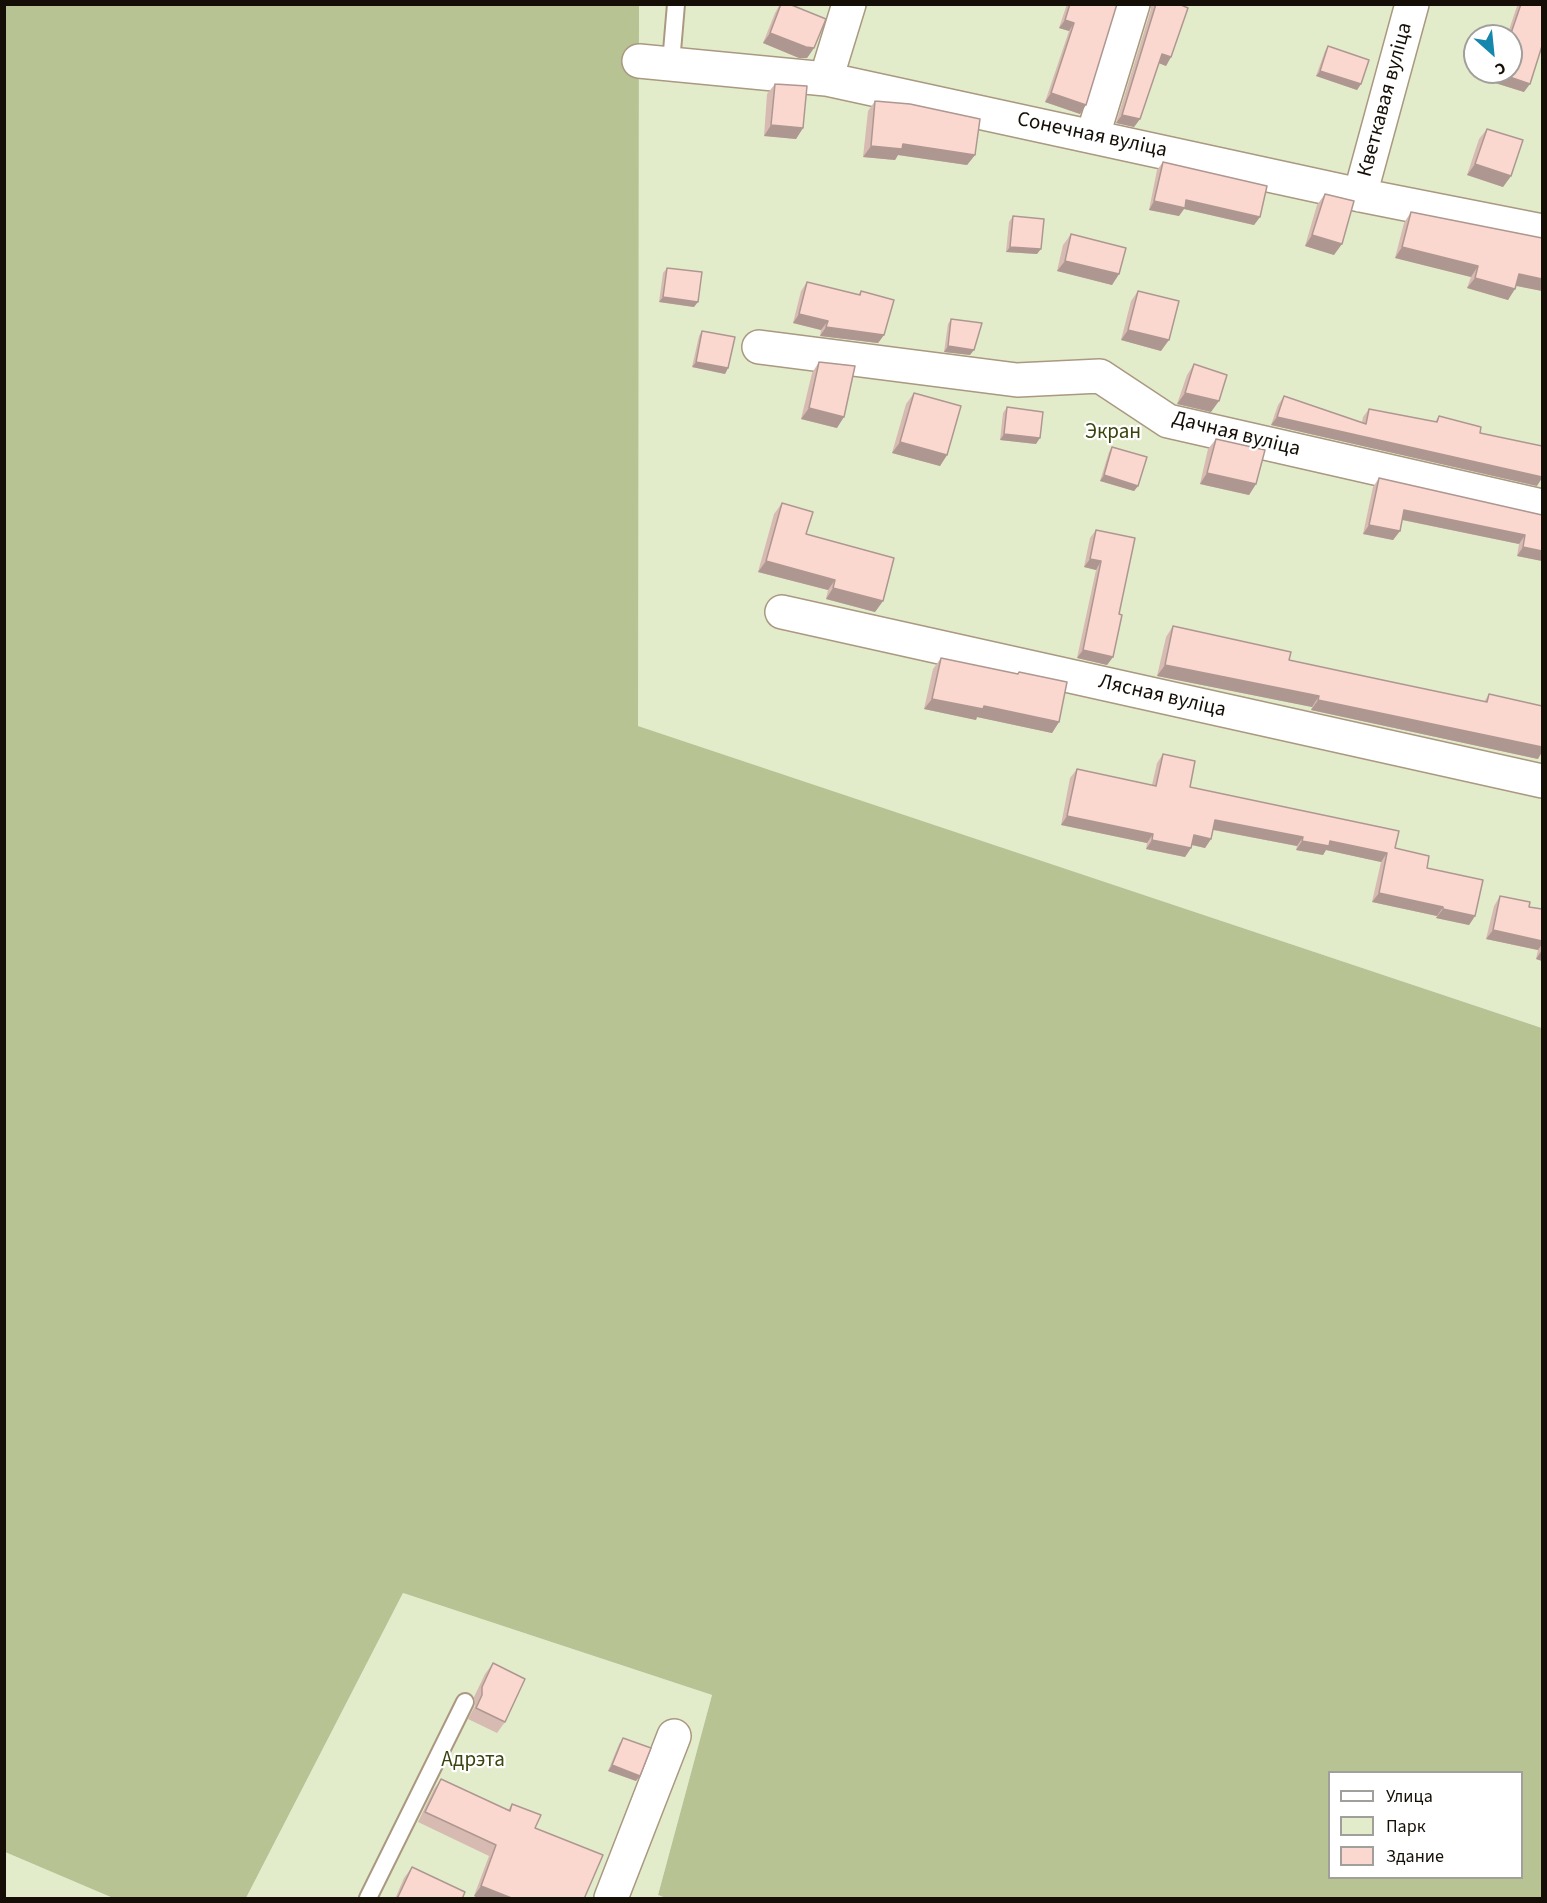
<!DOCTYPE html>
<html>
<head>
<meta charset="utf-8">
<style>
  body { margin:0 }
  #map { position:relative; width:1547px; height:1903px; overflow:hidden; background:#fefaf5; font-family:"Source Sans 3",sans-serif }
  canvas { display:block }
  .frame { position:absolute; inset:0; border:6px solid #140e06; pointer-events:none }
  .legend { position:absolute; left:1328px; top:1771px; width:195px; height:108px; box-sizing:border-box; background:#fff; border:2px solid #a19f9b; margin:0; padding:8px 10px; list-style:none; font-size:18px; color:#140e06 }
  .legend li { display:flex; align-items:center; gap:12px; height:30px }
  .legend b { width:30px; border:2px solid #a19f9b }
  .north { position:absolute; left:1463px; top:24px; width:60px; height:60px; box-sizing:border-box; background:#fff; border:2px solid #a19f9b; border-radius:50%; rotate:153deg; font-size:16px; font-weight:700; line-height:24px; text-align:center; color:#140e06 }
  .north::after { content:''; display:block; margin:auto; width:21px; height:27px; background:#1587ad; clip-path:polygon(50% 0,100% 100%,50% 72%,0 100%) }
</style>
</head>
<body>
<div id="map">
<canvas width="1547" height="1903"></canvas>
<div class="frame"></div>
<ul class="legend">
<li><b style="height:8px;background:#fff"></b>Улица</li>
<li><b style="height:16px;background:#e3ecca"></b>Парк</li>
<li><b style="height:16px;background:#fad8cf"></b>Здание</li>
</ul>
<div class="north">С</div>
</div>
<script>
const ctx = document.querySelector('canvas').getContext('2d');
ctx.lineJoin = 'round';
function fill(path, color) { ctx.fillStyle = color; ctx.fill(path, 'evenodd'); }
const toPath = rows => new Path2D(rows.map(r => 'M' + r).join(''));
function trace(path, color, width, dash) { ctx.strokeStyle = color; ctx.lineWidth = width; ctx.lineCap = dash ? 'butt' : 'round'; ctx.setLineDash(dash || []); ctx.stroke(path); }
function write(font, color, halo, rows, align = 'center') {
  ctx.font = font + ' "Source Sans 3",sans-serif'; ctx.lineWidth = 4.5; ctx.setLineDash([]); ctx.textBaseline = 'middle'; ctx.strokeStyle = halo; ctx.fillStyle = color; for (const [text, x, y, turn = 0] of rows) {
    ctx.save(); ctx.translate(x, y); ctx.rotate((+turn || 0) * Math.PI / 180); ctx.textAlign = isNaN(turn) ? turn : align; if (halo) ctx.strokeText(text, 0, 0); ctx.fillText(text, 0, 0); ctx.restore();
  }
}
fill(toPath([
  [639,5,1542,5,1542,1028,637,726],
  [1475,36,1511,36,1511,72,1475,72],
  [403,1593,712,1695,658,1895,666,1898,246,1898],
  [5,1852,113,1898,5,1898]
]), '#e3ecca');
fill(toPath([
  [5,5,639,5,638,726,1542,1028,1542,1898,666,1898,658,1895,712,1695,403,1593,246,1898,113,1898,5,1852],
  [1330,1772,1522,1772,1522,1878,1330,1878]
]), '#b7c393');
const service = toPath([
  [671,63,676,4],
  [368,1898,465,1702]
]);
const minor = toPath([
  [639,61,826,79,1360,195,1542,231],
  [826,79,849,4],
  [1093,135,1133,4],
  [1360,195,1412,4],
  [759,347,1017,380,1100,376,1168,421,1542,506],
  [782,612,1542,781],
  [611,1898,674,1736]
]);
trace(service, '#aa9881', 20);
trace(minor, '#aa9881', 36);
trace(service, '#fff', 16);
trace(minor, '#fff', 33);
fill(toPath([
  [780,4,789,4,814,48,807,58,799,58,763,43,775,13],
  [1067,4,1117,4,1080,114,1045,102,1069,31,1059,28],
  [1151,4,1179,4,1171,57,1166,66,1159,63,1140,119,1134,127,1116,123,1151,9],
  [1515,4,1542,4,1524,92,1492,82,1495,72,1511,72,1511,36,1507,36,1517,6,1514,6],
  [1328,46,1361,84,1357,90,1316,76,1325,51],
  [775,84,803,128,796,139,764,136,767,94],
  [875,101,975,155,967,165,898,155,895,160,863,157,868,111],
  [1487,129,1511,176,1503,187,1467,175,1479,139],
  [1163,162,1260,217,1254,225,1184,209,1179,216,1149,210,1157,170],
  [1325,194,1334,255,1305,246,1317,205],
  [1411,212,1542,238,1542,291,1516,286,1508,300,1467,288,1471,277,1395,258,1404,223],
  [1013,216,1037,254,1006,252,1009,222],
  [1071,234,1119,274,1112,285,1057,271,1063,245],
  [667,268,694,307,659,302,663,273],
  [807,282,858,295,861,291,884,335,878,343,820,336,821,330,793,323,801,291],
  [1138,291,1161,351,1121,340,1131,301],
  [951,319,970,355,944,352,948,324],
  [702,331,728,368,725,374,692,367,699,336],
  [819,362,837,428,801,419,812,373],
  [1194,364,1211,412,1177,404,1187,375],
  [914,393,947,455,940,466,892,453,906,404],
  [1284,396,1362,422,1363,417,1369,409,1435,422,1439,416,1480,433,1537,486,1271,425,1278,405],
  [1007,407,1036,444,1000,440,1003,413],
  [1216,439,1256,484,1249,495,1200,484,1208,449],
  [1112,447,1138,486,1134,491,1100,481,1109,452],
  [1379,478,1542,515,1542,561,1517,556,1519,544,1402,520,1400,531,1393,540,1363,534,1373,487],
  [782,503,806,534,883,601,875,612,826,599,828,590,758,572,774,514],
  [1096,530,1119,614,1113,657,1107,665,1077,658,1096,570,1084,567,1090,538],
  [1173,626,1289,660,1484,702,1489,694,1538,759,1311,710,1312,707,1157,676,1166,637],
  [941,658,1017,674,1019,672,1059,722,1052,733,977,717,976,720,924,709,933,669],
  [1163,754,1190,787,1395,848,1427,868,1475,916,1469,925,1436,918,1437,916,1372,902,1381,862,1326,850,1323,855,1296,850,1297,846,1213,830,1211,839,1205,848,1192,845,1191,848,1185,857,1146,849,1147,843,1061,825,1070,778,1077,769,1152,785,1157,763],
  [1500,896,1529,907,1542,909,1542,961,1536,959,1538,950,1486,939,1494,906],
  [493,1663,505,1722,497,1733,468,1719,475,1706,474,1697,485,1674],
  [623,1738,636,1781,608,1771,619,1744],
  [441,1779,508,1810,512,1804,535,1828,584,1899,480,1899,474,1896,489,1856,418,1822,434,1789],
  [412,1867,462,1899,395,1899,404,1878]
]), '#d7bab2');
fill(toPath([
  [1065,20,1074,23,1069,31,1059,28],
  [770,33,814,48,807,58,799,58,763,43],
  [1162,54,1171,57,1166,66,1156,62],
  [1320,71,1361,84,1357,90,1316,76],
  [1498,73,1530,84,1524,92,1492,82],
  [1051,93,1086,105,1080,114,1045,102],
  [1122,115,1140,119,1134,127,1116,123],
  [771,125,803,128,796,139,764,136],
  [903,144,975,155,967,165,898,155,895,160,863,157,871,146],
  [1475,164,1511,176,1503,187,1467,175],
  [1186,200,1260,217,1254,225,1184,209,1179,216,1149,210,1154,201],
  [1312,235,1342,244,1334,255,1305,246],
  [1010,247,1041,249,1037,254,1006,252],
  [1402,247,1478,266,1471,277,1395,258],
  [1065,261,1119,274,1112,285,1057,271],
  [1519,274,1542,279,1542,291,1512,285],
  [1475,278,1515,289,1508,300,1467,288],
  [663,297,698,302,694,307,659,302],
  [799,314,828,321,821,330,793,323],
  [826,327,884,335,878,343,820,336],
  [1128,330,1169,340,1161,351,1121,340],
  [948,346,974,350,970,355,944,352],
  [696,362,728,368,725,374,692,367],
  [1185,393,1219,401,1211,412,1177,404],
  [809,408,844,417,837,428,801,419],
  [1277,417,1542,477,1542,478,1537,486,1271,425],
  [1004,434,1040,438,1036,444,1000,440],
  [900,442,947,455,940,466,892,453],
  [1207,473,1256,484,1249,495,1200,484],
  [1104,475,1138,486,1134,491,1100,481],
  [1404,510,1525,535,1519,544,1398,519],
  [1369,525,1400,531,1393,540,1363,534],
  [1523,547,1542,551,1542,561,1517,556],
  [1090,559,1101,561,1096,570,1084,567],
  [766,561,835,580,828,590,758,572],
  [833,588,883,601,875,612,826,599],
  [1083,650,1113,657,1107,665,1077,658],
  [1165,665,1319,696,1312,707,1157,676],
  [932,699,984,706,1059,722,1052,733,977,717,976,720,924,709],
  [1318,700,1542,747,1542,752,1538,759,1311,710],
  [1067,816,1153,834,1147,843,1061,825],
  [1215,820,1303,837,1297,846,1209,829],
  [1194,835,1211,839,1205,848,1188,844],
  [1152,840,1191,848,1185,857,1146,849],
  [1302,841,1330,841,1387,853,1381,862,1326,850,1323,855,1296,850],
  [1379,893,1443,907,1437,916,1372,902],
  [1443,909,1475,916,1469,925,1436,918],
  [1493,930,1542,941,1542,944,1538,950,1486,939],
  [1542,950,1542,961,1536,959],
  [612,1765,640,1776,636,1781,608,1771],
  [481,1886,514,1899,480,1899,474,1896]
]), '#af9791');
const building = toPath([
  [781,4,789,4,826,19,814,48,806,47,770,33,781,4],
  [1070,4,1117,4,1086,105,1051,93,1074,23,1065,20,1070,4],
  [1156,4,1179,4,1188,8,1171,57,1162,54,1140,119,1122,115,1156,4],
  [1521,4,1542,4,1542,46,1530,84,1498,73,1498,72,1511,72,1511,36,1510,36,1521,4],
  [1328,46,1369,60,1361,84,1320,71,1328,46],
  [775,84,807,86,803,128,771,125,775,84],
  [875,101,910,104,980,119,975,155,903,144,902,149,871,146,875,101],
  [1487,129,1523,140,1511,176,1475,164,1487,129],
  [1163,162,1267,186,1260,217,1186,200,1185,208,1154,201,1163,162],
  [1325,194,1354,201,1342,244,1312,235,1325,194],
  [1411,212,1542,238,1542,279,1519,274,1515,289,1475,278,1478,266,1402,247,1411,212],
  [1013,216,1044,219,1041,249,1010,247,1013,216],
  [1071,234,1126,248,1119,274,1065,261,1071,234],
  [667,268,702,272,698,302,663,297,667,268],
  [807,282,860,295,861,291,894,300,884,335,826,327,828,321,799,314,807,282],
  [1138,291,1179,301,1169,340,1128,330,1138,291],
  [951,319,982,323,974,350,948,346,951,319],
  [702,331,735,337,728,368,696,362,702,331],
  [819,362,855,366,844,417,809,408,819,362],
  [1194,364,1227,375,1219,401,1185,393,1194,364],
  [914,393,961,406,947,455,900,442,914,393],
  [1284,396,1366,424,1369,409,1437,422,1439,416,1481,427,1480,433,1542,446,1542,477,1277,417,1284,396],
  [1007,407,1043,412,1040,438,1004,434,1007,407],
  [1216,439,1265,450,1256,484,1207,473,1216,439],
  [1112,447,1147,457,1138,486,1104,475,1112,447],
  [1379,478,1542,515,1542,551,1523,547,1525,535,1404,510,1400,531,1369,525,1379,478],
  [782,503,813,512,806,534,894,558,883,601,833,588,835,580,766,561,782,503],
  [1096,530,1135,538,1119,614,1122,615,1113,657,1083,650,1101,561,1090,559,1096,530],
  [1173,626,1291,652,1289,660,1392,682,1487,702,1489,694,1542,706,1542,747,1318,700,1319,696,1165,665,1173,626],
  [941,658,1018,674,1019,672,1067,682,1059,722,984,706,983,709,932,699,941,658],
  [1163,754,1195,761,1190,787,1399,831,1395,848,1429,856,1427,868,1483,880,1475,916,1443,909,1443,907,1379,893,1387,853,1330,841,1329,846,1302,841,1303,837,1215,820,1211,839,1194,835,1191,848,1152,840,1153,834,1067,816,1077,769,1156,786,1163,754],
  [1500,896,1530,902,1529,907,1542,909,1542,941,1493,930,1500,896],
  [493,1663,525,1679,505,1722,476,1708,482,1695,482,1687,493,1663],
  [623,1738,651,1748,640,1776,612,1765,623,1738],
  [441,1779,510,1811,512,1804,541,1815,535,1828,603,1855,584,1899,514,1899,481,1886,496,1845,425,1812,441,1779],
  [412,1867,465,1892,462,1899,397,1899,412,1867]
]);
fill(building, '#fad8cf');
trace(building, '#af9791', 1.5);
write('21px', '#140e06', '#fff', [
  ["Кветкавая вуліца",1386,100,-75],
  ["Сонечная вуліца",1092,136,12],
  ["Дачная вуліца",1236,435,14],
  ["Лясная вуліца",1162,697,13]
]);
write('21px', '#3a440e', '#fff', [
  ["Экран",1113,433],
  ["Адрэта",473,1761]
]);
</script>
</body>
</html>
